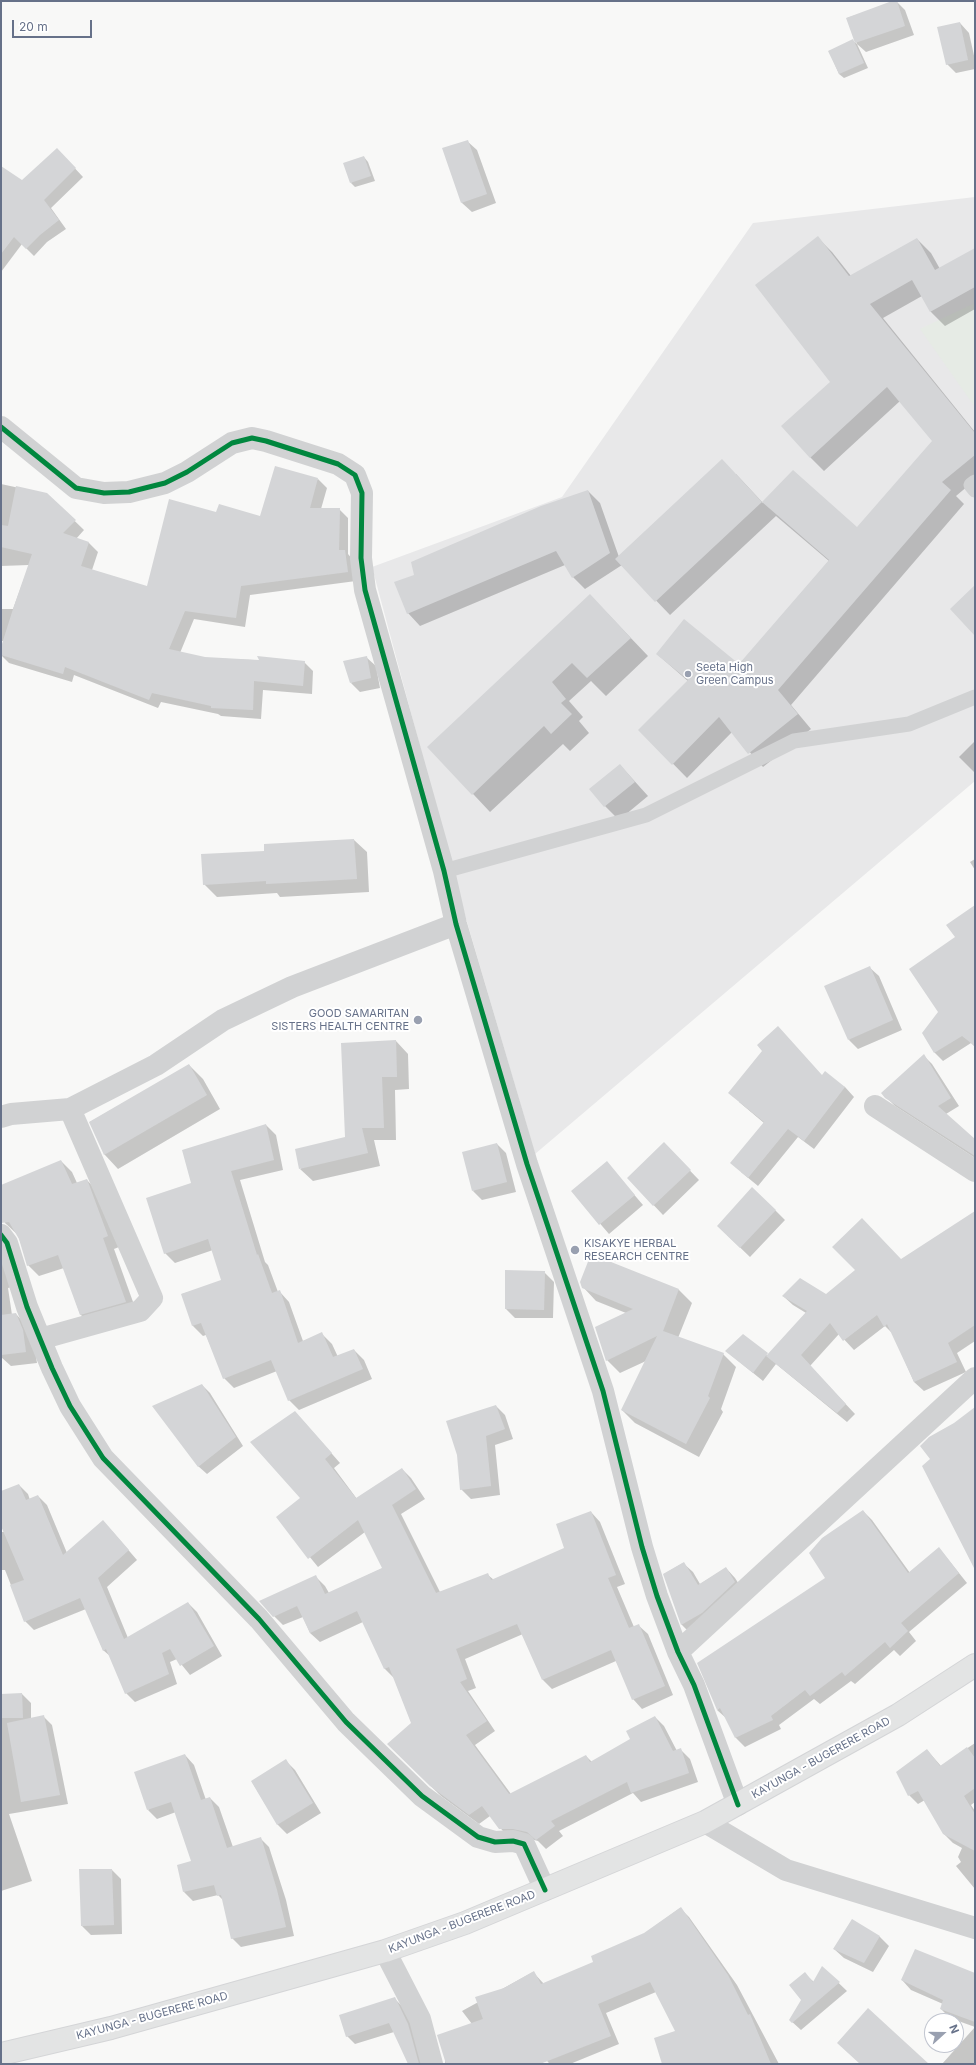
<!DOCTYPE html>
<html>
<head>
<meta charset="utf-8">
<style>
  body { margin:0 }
  #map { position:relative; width:976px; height:2065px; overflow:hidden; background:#f8f8f7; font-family:Inter,sans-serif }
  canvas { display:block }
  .frame { position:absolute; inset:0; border:2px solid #667189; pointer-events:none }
  .north { position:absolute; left:924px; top:2013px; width:40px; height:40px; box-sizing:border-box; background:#fff; border:1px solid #c2c6d0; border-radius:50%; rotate:69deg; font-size:11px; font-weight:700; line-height:16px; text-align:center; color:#667189 }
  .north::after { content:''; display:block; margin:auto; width:14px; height:18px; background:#99a0b0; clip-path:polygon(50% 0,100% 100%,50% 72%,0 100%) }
  .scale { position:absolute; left:12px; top:20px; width:80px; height:18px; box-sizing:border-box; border:2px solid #667189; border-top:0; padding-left:5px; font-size:12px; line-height:14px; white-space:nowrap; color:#667189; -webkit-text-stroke:3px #fff; paint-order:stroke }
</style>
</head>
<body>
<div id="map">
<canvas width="976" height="2065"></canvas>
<div class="frame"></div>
<div class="north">N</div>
<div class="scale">20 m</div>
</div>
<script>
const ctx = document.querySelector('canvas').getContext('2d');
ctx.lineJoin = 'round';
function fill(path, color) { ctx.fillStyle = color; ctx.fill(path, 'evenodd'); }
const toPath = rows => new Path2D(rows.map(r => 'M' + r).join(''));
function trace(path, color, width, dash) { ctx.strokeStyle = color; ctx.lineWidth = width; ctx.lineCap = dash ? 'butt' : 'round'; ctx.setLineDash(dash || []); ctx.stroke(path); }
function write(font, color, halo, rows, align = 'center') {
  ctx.font = font + ' Inter,sans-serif'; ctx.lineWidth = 4; ctx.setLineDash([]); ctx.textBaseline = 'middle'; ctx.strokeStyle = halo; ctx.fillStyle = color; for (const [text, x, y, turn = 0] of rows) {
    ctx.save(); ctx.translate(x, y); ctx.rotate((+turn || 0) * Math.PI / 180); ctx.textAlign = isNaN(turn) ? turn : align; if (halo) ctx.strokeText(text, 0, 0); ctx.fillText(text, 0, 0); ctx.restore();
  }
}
fill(toPath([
  [975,197,975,781,535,1154,465,915,372,567,562,497,753,223]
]), '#e8e8e9');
fill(toPath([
  [975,303,975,407,920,329]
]), '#e6ebe5');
fill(toPath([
  [896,1,905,10,914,35,866,52,857,44,868,68,844,78,839,74,829,51,853,41,857,44,847,18],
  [960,23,969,33,975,60,975,69,956,73,947,64],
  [467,141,477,150,496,203,472,212,462,203],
  [57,149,83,177,51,208,66,229,47,242,34,256,22,244,1,272,1,167,22,182],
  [364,157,368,162,375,181,355,187,351,183],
  [818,238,832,252,851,276,917,239,931,253,940,269,975,253,975,309,945,326,931,312,922,296,883,318,975,432,975,480,956,496,964,504,791,705,811,729,763,767,732,732,687,778,640,730,689,682,657,654,739,666,829,561,776,516,670,615,622,565,585,589,573,577,565,565,420,626,408,613,415,576,588,491,600,503,619,557,736,474,763,503,793,471,857,529,933,441,900,401,824,471,810,457,831,383],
  [318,479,327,488,321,509,339,509,348,518,348,554,353,560,356,581,250,595,245,627,194,619,180,653,205,658,304,662,313,671,312,694,263,690,261,719,221,716,218,714,161,702,158,708,74,675,72,682,9,663,1,655,4,641,1,641,1,609,13,609,29,565,1,566,1,484,47,494,84,530,76,539,89,543,98,552,92,570,148,587,217,514,261,517],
  [608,614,648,656,606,696,591,681,569,701,583,717,579,721,589,733,570,751,563,744,490,812,429,747],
  [366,657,376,666,380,688,360,692,351,683],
  [975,741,975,773,959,757],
  [620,765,648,796,619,820,605,806],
  [354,840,367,852,369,892,280,897,277,893,217,897,204,884,265,852],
  [975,859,975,870,970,862],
  [975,924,975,1047,971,1043,943,1061,935,1053,923,1033,940,1012],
  [869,967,879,976,902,1030,858,1049,849,1040],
  [396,1041,408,1054,409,1089,395,1090,396,1140,374,1140,380,1166,313,1181,300,1169,346,1138],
  [924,1056,932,1064,959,1106,946,1114,975,1140,975,1158,895,1106,886,1097],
  [189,1065,203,1079,220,1109,118,1169,105,1155,90,1122],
  [823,1076,845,1087,854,1097,814,1149,798,1137,758,1186,741,1172,764,1123,739,1102],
  [266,1125,276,1135,283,1170,240,1180,265,1262,268,1265,278,1292,280,1292,289,1302,303,1341,322,1334,332,1344,338,1357,354,1350,364,1360,372,1379,299,1410,289,1400,277,1371,234,1388,224,1378,206,1335,203,1336,193,1326,182,1294,222,1281,213,1250,175,1263,165,1253,193,1183],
  [497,1144,506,1153,516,1192,482,1200,473,1191],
  [673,1153,699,1180,663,1215,628,1178],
  [61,1161,72,1172,77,1183,87,1180,98,1192,119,1247,114,1249,137,1313,92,1326,80,1314,64,1268,39,1276,28,1265,18,1235,5,1223,1,1211,1,1186],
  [607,1163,643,1205,609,1234,572,1191],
  [775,1210,785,1220,750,1257,727,1235],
  [975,1213,975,1341,957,1353,966,1372,924,1391,914,1382,893,1334,885,1326,854,1350,839,1334,810,1366,855,1414,847,1422,776,1364,763,1381,726,1351,768,1355,806,1313,793,1305,783,1296,826,1296,901,1260],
  [1,1251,15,1286,8,1288,12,1315,16,1314,27,1326,34,1342,37,1363,11,1366,1,1357],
  [592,1255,679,1290,692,1303,678,1338,723,1354,736,1367,721,1409,723,1412,699,1457,635,1423,622,1410,646,1361,620,1373,607,1360,626,1313,596,1301,583,1287],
  [544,1272,554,1282,553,1318,515,1318,506,1309],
  [202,1385,210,1393,243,1446,207,1474,198,1466],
  [496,1406,505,1415,513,1439,495,1445,500,1495,471,1499,461,1489],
  [304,1422,340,1463,334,1468,357,1499,402,1469,411,1478,425,1499,401,1514,440,1592,488,1575,494,1580,566,1549,591,1512,600,1522,625,1584,617,1587,634,1627,638,1625,648,1634,673,1695,642,1709,633,1699,616,1661,552,1689,543,1680,523,1634,465,1659,476,1688,468,1691,495,1731,475,1745,511,1794,586,1756,592,1762,631,1740,655,1717,664,1726,677,1751,680,1749,690,1759,698,1782,641,1802,633,1793,559,1831,563,1836,546,1849,538,1841,523,1837,509,1838,490,1816,479,1824,441,1796,388,1744,412,1724,394,1678,385,1669,363,1622,320,1642,310,1633,303,1617,283,1625,274,1616,316,1577,325,1586,329,1593,383,1568,365,1532,318,1567,277,1517,302,1498],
  [19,1485,28,1494,30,1500,38,1496,47,1505,67,1553,112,1531,137,1560,107,1587,128,1638,188,1603,197,1612,222,1656,190,1675,177,1659,170,1662,177,1684,135,1702,126,1693,110,1656,103,1650,86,1609,34,1630,25,1621,5,1570,1,1570,1,1532,4,1532,1,1524,1,1492],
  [863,1511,872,1520,910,1573,939,1548,967,1583,909,1632,916,1641,900,1656,894,1650,855,1684,851,1681,820,1704,814,1699,779,1725,781,1729,745,1747,736,1738,726,1718,717,1710,826,1579],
  [683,1563,693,1572,700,1584,726,1568,735,1578,744,1592,691,1634,682,1625,664,1574],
  [22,1694,31,1703,31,1719,43,1716,52,1725,68,1804,9,1814,32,1881,1,1891,1,1695],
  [975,1743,975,1802,971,1805,975,1811,975,1889,956,1866,961,1862,958,1857,962,1848,953,1843,944,1834,925,1800,918,1804,909,1795,927,1750,941,1766],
  [185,1755,194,1765,206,1800,210,1798,219,1807,233,1847,260,1838,269,1847,286,1900,294,1936,241,1947,232,1938,224,1901,218,1895,193,1901,184,1892,193,1862,176,1812,157,1819,148,1810],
  [286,1761,295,1770,321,1813,287,1834,278,1825,252,1782],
  [112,1870,121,1879,122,1934,91,1935,82,1926],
  [680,1908,689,1917,737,1985,779,2064,668,2064,677,2031,656,1992,606,2013,619,2044,570,2064,550,2064,547,2061,530,2064,445,2064,445,2061,472,2024,462,2011,533,1972,544,1984,595,1962,644,1934],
  [852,1920,880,1937,889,1946,873,1972,844,1958,834,1949],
  [823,1968,847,1991,801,2030,790,2020,803,2000,805,1974,814,1982],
  [975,1974,975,2064,942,2064,975,2027,950,2018,941,2009,943,2004,911,1990,902,1980],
  [394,1998,403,2007,416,2033,425,2064,409,2064,394,2032,355,2044,347,2036]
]), '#0003');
fill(toPath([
  [892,1,897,1,905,26,855,43,846,18],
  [960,22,968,60,946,65,937,27],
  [853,39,864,63,839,74,828,51],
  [468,140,487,194,461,203,442,148],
  [57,148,76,168,44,200,59,220,40,235,26,249,14,237,1,254,1,166,22,180],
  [364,156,371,176,350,183,343,163],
  [818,236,849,276,917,238,935,270,975,248,975,287,930,312,912,280,870,304,975,433,975,455,942,482,951,490,778,690,798,714,748,754,719,717,672,765,638,730,688,680,656,654,684,619,739,664,829,560,762,502,793,470,857,527,932,441,887,387,810,458,781,426,830,382,755,285],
  [722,459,762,502,655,602,615,559],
  [275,466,318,478,310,508,340,508,339,550,345,550,348,572,241,586,236,618,185,611,169,649,205,657,259,660,257,656,305,661,303,686,254,681,253,710,211,708,211,706,152,693,149,700,65,667,63,674,1,655,1,647,14,606,32,554,1,547,1,525,8,526,16,486,47,493,76,520,63,533,89,542,81,566,147,586,169,499,216,512,219,504,260,516],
  [588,490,610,553,572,578,556,551,407,614,394,582,414,575,411,562,541,506],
  [975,585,975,636,950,609],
  [590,594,631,638,587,678,572,663,552,682,566,699,561,703,572,714,551,734,544,726,472,795,427,747],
  [367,656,371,678,350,683,343,661],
  [620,764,635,782,604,807,589,789],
  [354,839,357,879,266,884,266,881,203,885,201,854,264,851,264,844],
  [975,905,975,1046,962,1036,934,1053,922,1033,938,1012,909,969,955,937,946,925],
  [870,966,893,1020,848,1040,824,986],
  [778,1026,822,1075,825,1071,845,1087,804,1141,788,1129,748,1178,730,1163,764,1122,728,1093,762,1051,757,1045],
  [396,1040,397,1077,382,1077,384,1128,362,1128,368,1153,299,1169,295,1149,345,1137,341,1043],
  [924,1054,951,1098,938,1106,975,1139,975,1156,885,1098,881,1093],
  [189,1064,207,1095,104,1155,89,1122],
  [266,1124,274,1160,231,1171,257,1255,258,1254,272,1293,280,1290,298,1343,322,1332,333,1357,354,1349,363,1369,288,1401,271,1360,223,1379,201,1323,192,1326,181,1294,221,1280,208,1239,164,1254,146,1198,191,1183,182,1150],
  [664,1142,691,1170,653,1206,627,1178],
  [497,1143,507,1182,472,1191,462,1152],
  [61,1160,72,1184,87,1179,108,1236,103,1238,126,1302,80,1315,58,1255,27,1266,19,1239,9,1222,1,1223,1,1185],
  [607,1161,635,1195,599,1225,571,1191],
  [752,1187,776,1210,740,1248,717,1226],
  [975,1211,975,1325,948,1343,957,1362,914,1382,887,1324,884,1327,877,1315,843,1341,830,1323,801,1355,846,1404,837,1413,766,1356,807,1311,782,1296,800,1278,826,1294,855,1270,832,1247,862,1218,901,1259],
  [591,1254,679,1289,663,1331,724,1353,708,1396,710,1398,686,1444,621,1410,657,1336,606,1361,595,1327,633,1309,582,1288,580,1282],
  [505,1270,545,1271,544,1310,505,1309],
  [16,1313,23,1330,26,1352,1,1355,1,1315],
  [743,1334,768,1353,753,1373,725,1351],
  [202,1384,236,1437,198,1467,152,1406],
  [496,1405,505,1429,486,1436,491,1486,460,1490,457,1455,446,1421],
  [975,1407,975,1570,922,1466,930,1459,920,1446,929,1437,954,1423],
  [295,1411,332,1453,325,1459,356,1498,402,1468,416,1489,392,1505,436,1593,488,1573,491,1580,564,1548,556,1524,591,1511,616,1575,608,1578,629,1628,639,1624,665,1686,632,1700,611,1650,542,1680,517,1624,456,1649,467,1679,460,1682,487,1721,466,1735,509,1794,586,1755,590,1762,630,1739,626,1731,655,1716,673,1751,681,1748,689,1773,631,1793,627,1782,551,1821,555,1826,536,1840,527,1832,513,1829,499,1829,482,1806,469,1815,430,1786,387,1744,411,1723,389,1667,384,1669,357,1611,310,1633,297,1606,273,1617,259,1601,316,1575,325,1594,382,1568,358,1520,308,1559,276,1517,300,1498,250,1442],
  [19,1484,26,1500,38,1495,63,1555,103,1520,129,1550,98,1578,124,1639,188,1602,214,1646,180,1666,170,1649,162,1653,169,1674,125,1694,106,1649,103,1651,80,1598,24,1622,10,1585,24,1580,1,1526,1,1491],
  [863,1510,908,1573,939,1547,959,1573,901,1623,908,1631,890,1648,885,1642,845,1676,842,1672,810,1696,805,1690,771,1716,773,1720,735,1738,720,1708,717,1710,697,1663,825,1578,809,1553,822,1538],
  [684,1562,698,1585,726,1567,735,1582,702,1613,681,1625,663,1574],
  [22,1693,23,1718,1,1718,1,1694],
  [44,1715,60,1795,21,1802,7,1723],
  [967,1747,975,1758,975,1788,964,1796,975,1814,975,1851,943,1834,918,1791,908,1796,896,1772,927,1749,940,1766],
  [185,1754,201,1800,210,1797,227,1848,261,1837,277,1890,286,1927,231,1939,221,1895,217,1896,214,1885,183,1892,177,1865,191,1861,171,1802,147,1810,134,1772],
  [286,1759,313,1803,277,1825,251,1781],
  [79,1869,112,1869,114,1925,81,1926],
  [681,1907,728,1975,748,2015,750,2014,771,2064,662,2064,654,2038,675,2031,650,1982,598,2004,611,2036,540,2064,446,2064,437,2035,483,2019,475,1997,504,1988,534,1971,541,1984,593,1962,591,1956,644,1933],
  [852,1919,880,1936,864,1963,833,1949],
  [915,1949,975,1973,975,2022,940,2009,943,2000,901,1980],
  [822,1966,840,1982,792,2023,789,2020,801,2000,789,1985,805,1972,813,1982],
  [395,1997,408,2024,419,2064,408,2064,389,2023,346,2037,339,2015],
  [868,2008,893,2031,929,2064,860,2064,837,2043]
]), '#d4d5d7');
const primary = toPath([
  [1,2054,111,2028,385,1951,465,1923,705,1822,898,1715,975,1665]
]);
trace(primary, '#d4d5d7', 24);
trace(toPath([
  [975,482,971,485,975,490],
  [444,871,646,815,794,741,909,724,975,697]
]), '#d1d2d3', 15);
trace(toPath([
  [1,427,76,488,104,493,129,492,165,483,187,472,232,443,252,438,266,441,338,464,355,475,362,493,361,558,365,590,444,871,456,924,527,1164,603,1391,642,1547,657,1596,678,1652,694,1685,738,1805],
  [875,1106,975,1171],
  [1,1117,11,1114,70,1109,156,1065,223,1020,292,987,456,924],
  [1,1235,7,1243,27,1307,52,1368,70,1406,103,1458,259,1619,346,1722,422,1796,478,1837,495,1842,513,1841,524,1844,545,1890],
  [40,1339,140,1311,152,1298,70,1109],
  [678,1652,975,1378],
  [705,1822,786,1870,975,1928],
  [385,1951,420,2019,432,2064]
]), '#d1d2d3', 22);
trace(primary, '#e3e4e4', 22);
trace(toPath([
  [1,427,76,488,104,493,129,492,165,483,187,472,232,443,252,438,266,441,338,464,355,475,362,493,361,558,365,590,444,871,456,924,527,1164,603,1391,642,1547,657,1596,678,1652,694,1685,738,1805],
  [1,1235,7,1243,27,1307,52,1368,70,1406,103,1458,259,1619,346,1722,422,1796,478,1837,495,1842,513,1841,524,1844,545,1890]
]), '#00873e', 5);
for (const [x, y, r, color] of [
  [688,674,4,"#99a0b0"],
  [418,1020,5,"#99a0b0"],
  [575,1250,5,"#99a0b0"]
]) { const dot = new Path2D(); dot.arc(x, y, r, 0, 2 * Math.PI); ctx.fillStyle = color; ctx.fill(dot); trace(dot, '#fff', 1.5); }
write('11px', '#667189', '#fff', [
  ["Seeta High",696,668],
  ["Green Campus",696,681],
  ["GOOD SAMARITAN",409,1014,"right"],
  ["SISTERS HEALTH CENTRE",409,1027,"right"],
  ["KISAKYE HERBAL",584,1244],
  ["RESEARCH CENTRE",584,1257]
], 'left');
write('11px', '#667189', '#fff', [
  ["KAYUNGA - BUGERERE ROAD",821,1758,-29],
  ["KAYUNGA - BUGERERE ROAD",462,1922,-21],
  ["KAYUNGA - BUGERERE ROAD",152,2016,-15]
]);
</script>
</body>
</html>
